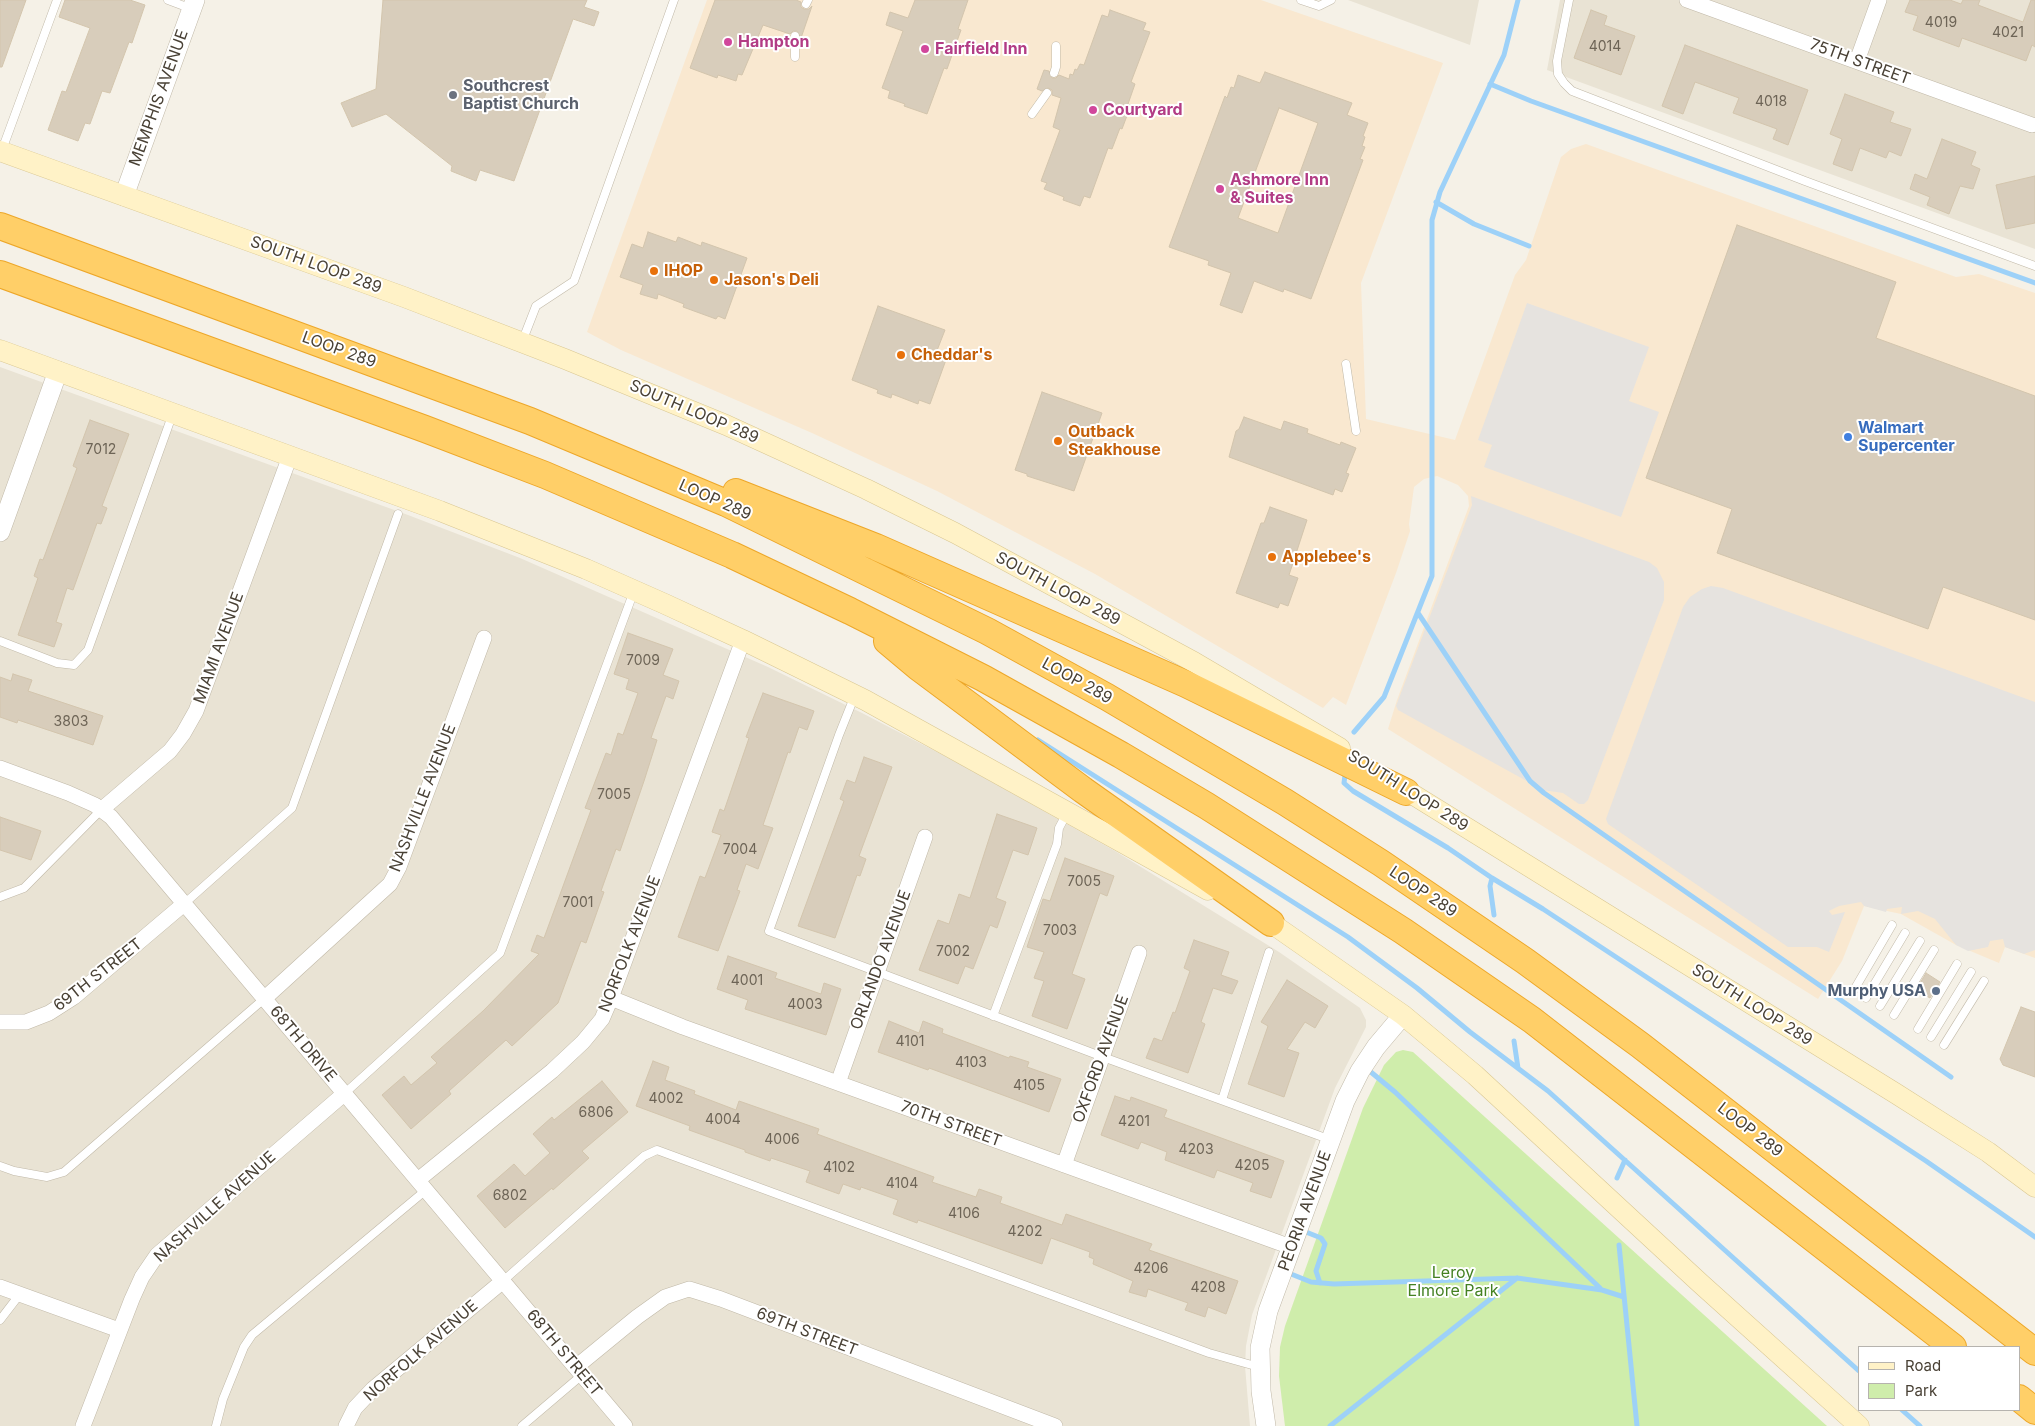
<!DOCTYPE html>
<html>
<head>
<meta charset="utf-8">
<style>
  body { margin:0 }
  #map { position:relative; width:2035px; height:1426px; overflow:hidden; background:#f5f1e7; font-family:Inter,sans-serif }
  canvas { display:block }
  .legend { position:absolute; left:1858px; top:1346px; width:162px; height:65px; box-sizing:border-box; background:#fff; border:1px solid #b6b3ae; margin:0; padding:6px 9px; list-style:none; font-size:15px; color:#494135 }
  .legend li { display:flex; align-items:center; gap:10px; height:25px }
  .legend b { width:25px; border:1px solid #b6b3ae }
</style>
</head>
<body>
<div id="map">
<canvas width="2035" height="1426"></canvas>
<ul class="legend">
<li><b style="height:6px;background:#fff2c7"></b>Road</li>
<li><b style="height:14px;background:#cfedab"></b>Park</li>
</ul>
</div>
<script>
const ctx = document.querySelector('canvas').getContext('2d');
ctx.lineJoin = 'round';
function fill(path, color) { ctx.fillStyle = color; ctx.fill(path, 'evenodd'); }
const toPath = rows => new Path2D(rows.map(r => 'M' + r).join(''));
function trace(path, color, width, dash) { ctx.strokeStyle = color; ctx.lineWidth = width; ctx.lineCap = dash ? 'butt' : 'round'; ctx.setLineDash(dash || []); ctx.stroke(path); }
function write(font, color, halo, rows, align = 'center') {
  ctx.font = font + ' Inter,sans-serif'; ctx.lineWidth = 4; ctx.setLineDash([]); ctx.textBaseline = 'middle'; ctx.strokeStyle = halo; ctx.fillStyle = color; for (const [text, x, y, turn = 0] of rows) {
    ctx.save(); ctx.translate(x, y); ctx.rotate((+turn || 0) * Math.PI / 180); ctx.textAlign = isNaN(turn) ? turn : align; if (halo) ctx.strokeText(text, 0, 0); ctx.fillText(text, 0, 0); ctx.restore();
  }
}
fill(toPath([
  [1348,0,1479,0,1470,45],
  [1560,0,2035,0,2035,249,1547,70],
  [0,367,408,515,520,558,768,667,862,713,960,764,1115,851,1279,952,1360,1008,1366,1020,1366,1027,1335,1088,1252,1315,1246,1346,1245,1366,1250,1426,0,1426]
]), '#e9e3d4');
fill(toPath([
  [707,0,1261,0,1443,63,1361,283,1366,419,1455,440,1515,275,1526,260,1561,157,1571,149,1586,144,1956,277,1979,274,2035,293,2035,958,2005,947,1999,963,1956,945,1901,914,1864,906,1842,961,1818,999,1388,729,1397,700,1469,506,1468,496,1458,485,1437,476,1424,479,1414,487,1409,524,1410,531,1396,573,1346,705,1333,697,1323,708,1095,574,937,491,812,433,621,350,587,332]
]), '#f9e8d0');
fill(toPath([
  [1403,1050,1413,1052,1827,1426,1285,1426,1279,1376,1280,1347,1285,1326,1363,1108,1384,1065,1396,1052]
]), '#cfedab');
fill(toPath([
  [1527,303,1649,347,1629,401,1659,412,1621,517,1484,467,1492,445,1478,440],
  [1471,496,1649,562,1657,568,1664,582,1664,600,1588,800,1584,804,1579,804,1563,793,1543,790,1398,710,1396,706,1472,505],
  [1711,586,1723,588,2035,702,2035,950,2024,954,2005,947,2003,939,1990,941,1988,947,1968,951,1956,945,1935,919,1918,911,1901,914,1902,907,1887,909,1886,912,1864,906,1861,902,1839,906,1829,911,1832,915,1845,912,1829,952,1817,947,1788,947,1608,824,1606,819,1683,607,1690,597,1702,589]
]), '#e6e3df');
trace(toPath([
  [1490,84,1531,101,2035,283],
  [1436,202,1474,224,1529,246],
  [1418,613,1530,781,1544,793,1951,1077],
  [1354,732,1384,697,1432,576,1432,220,1440,192,1504,55,1518,0],
  [1038,740,1348,937,1417,988,1470,1032,1548,1091,1859,1371],
  [1345,775,1344,783,1353,791,1448,848,1492,878,1490,886,1494,915],
  [1492,878,1543,909,1926,1161,2035,1237],
  [1514,1041,1518,1068],
  [1366,1068,1395,1092,1600,1288],
  [1617,1178,1625,1160],
  [1301,1230,1321,1238,1325,1244,1316,1271,1320,1283],
  [1619,1245,1637,1426],
  [1286,1272,1311,1282,1334,1284,1517,1278,1602,1290,1624,1297],
  [1902,1410,1920,1426],
  [1330,1426,1517,1278]
]), '#9dd1f8', 5);
const building = toPath([
  [0,0,26,0,2,67,0,67,0,0],
  [65,0,130,0,145,5,132,43,129,42,110,93,102,91,90,124,85,123,78,141,48,130,62,91,66,92,90,28,59,17,65,0],
  [383,0,587,0,584,7,599,12,594,26,573,19,514,181,480,170,476,181,451,171,452,166,386,114,352,127,341,103,376,89,383,0],
  [715,0,796,0,801,2,801,7,804,9,809,9,812,6,801,38,797,31,793,31,790,34,763,25,742,75,738,74,736,81,718,75,717,78,690,68,715,0],
  [915,0,968,0,958,29,961,30,947,69,944,68,927,114,904,106,905,104,888,98,890,91,882,88,903,31,886,25,890,12,908,18,915,0],
  [1910,0,1950,0,1961,4,1963,0,1980,0,1978,5,2023,22,2031,0,2035,0,2035,47,2032,45,2026,61,1962,38,1959,47,1913,30,1918,16,1905,12,1910,0],
  [1110,10,1146,23,1143,30,1150,32,1131,82,1135,84,1128,104,1131,105,1122,129,1120,128,1112,149,1108,148,1090,198,1084,196,1080,206,1063,200,1064,197,1044,189,1047,183,1041,181,1060,130,1053,127,1061,98,1052,95,1052,90,1048,88,1042,91,1037,89,1044,70,1049,71,1052,78,1056,78,1059,75,1069,79,1070,74,1073,75,1075,69,1077,70,1080,64,1084,65,1102,15,1108,17,1110,10],
  [1591,10,1607,16,1604,25,1635,36,1621,75,1574,58,1591,10],
  [1685,45,1808,90,1788,145,1773,139,1777,129,1733,113,1739,98,1695,82,1683,114,1662,106,1685,45],
  [1265,72,1352,103,1347,115,1368,123,1363,136,1365,137,1362,146,1365,147,1360,159,1363,160,1311,299,1284,289,1283,292,1254,281,1242,313,1220,305,1231,273,1208,265,1209,261,1169,247,1225,96,1227,98,1231,87,1234,88,1238,75,1260,83,1265,72],
  [1279,108,1318,123,1278,233,1238,218,1279,108],
  [1845,94,1894,112,1890,122,1911,129,1901,156,1889,151,1886,158,1860,148,1852,171,1833,164,1842,139,1830,134,1845,94],
  [1942,139,1976,152,1971,165,1980,169,1973,189,1960,186,1949,214,1927,205,1930,197,1910,189,1915,174,1927,179,1942,139],
  [2035,176,2035,223,2006,229,1996,185,2035,176],
  [1737,225,1896,282,1876,338,2035,396,2035,620,1943,587,1928,629,1717,553,1732,509,1646,478,1737,225],
  [648,232,676,242,678,237,701,246,702,242,747,258,725,319,718,316,716,319,683,307,684,304,658,294,657,299,640,294,643,285,620,277,632,244,643,248,648,232],
  [878,306,945,330,936,353,947,357,930,404,919,400,918,404,892,394,891,398,877,393,878,390,852,380,878,306],
  [1042,392,1102,413,1074,491,1027,476,1027,474,1015,470,1042,392],
  [1244,417,1281,430,1284,421,1308,429,1307,433,1340,445,1341,442,1356,448,1346,473,1349,474,1342,492,1335,489,1333,495,1229,457,1236,431,1239,429,1244,417],
  [90,420,129,434,102,506,107,508,101,524,97,523,73,590,67,588,56,622,62,624,54,647,18,635,38,578,34,576,40,559,43,560,77,468,73,466,90,420],
  [1270,507,1307,520,1289,575,1298,578,1288,606,1280,603,1278,608,1236,593,1261,523,1264,523,1270,507],
  [628,633,673,649,663,675,679,681,673,699,666,696,651,738,657,740,644,781,620,851,616,849,601,891,604,892,586,943,581,941,558,1003,512,1046,506,1040,449,1091,451,1094,411,1129,382,1095,404,1076,411,1085,437,1063,431,1057,483,1011,539,954,531,951,537,935,544,938,591,810,585,808,606,753,611,755,618,733,623,735,638,693,626,689,629,679,614,674,628,633],
  [13,674,32,680,28,691,103,716,93,745,18,720,17,723,0,717,0,677,11,681,13,674],
  [763,693,814,711,807,730,799,727,790,753,788,752,763,825,773,828,758,869,746,864,737,890,740,891,718,951,678,937,700,876,705,878,721,835,712,832,720,809,724,811,749,738,746,737,763,693],
  [864,757,892,767,859,856,866,859,860,876,857,875,835,938,798,926,844,801,840,799,847,780,855,783,864,757],
  [997,814,1037,828,1028,855,1013,850,996,898,1006,902,997,928,990,925,973,969,965,966,958,984,919,970,938,920,949,924,959,894,970,898,997,814],
  [0,817,41,831,31,860,0,850,0,817],
  [1065,858,1114,876,1107,896,1100,893,1072,974,1085,979,1067,1029,1032,1016,1044,981,1034,978,1044,952,1027,947,1043,899,1050,901,1065,858],
  [1194,940,1229,952,1221,975,1238,981,1232,994,1213,988,1201,1022,1205,1024,1188,1073,1146,1058,1154,1038,1162,1041,1173,1012,1175,1013,1190,971,1184,968,1194,940],
  [728,956,777,973,775,978,821,994,824,983,841,989,826,1035,745,1009,748,1000,717,989,728,956],
  [1926,973,1940,982,1930,998,1916,990,1926,973],
  [1287,980,1328,1006,1315,1028,1305,1022,1287,1049,1299,1053,1284,1097,1248,1084,1268,1026,1261,1022,1287,980],
  [2021,1007,2035,1012,2035,1077,2003,1065,2000,1059,2021,1007],
  [889,1021,919,1033,923,1021,943,1029,942,1033,1009,1058,1010,1056,1029,1062,1027,1067,1061,1079,1049,1112,929,1068,928,1070,878,1052,889,1021],
  [653,1061,669,1067,665,1080,695,1091,694,1094,736,1110,739,1101,819,1129,817,1134,934,1177,932,1182,976,1197,979,1189,1002,1197,1000,1203,1062,1225,1066,1214,1152,1244,1149,1250,1238,1281,1226,1314,1208,1307,1205,1317,1185,1310,1188,1303,1148,1289,1146,1297,1129,1292,1133,1281,1093,1264,1094,1259,1089,1257,1090,1252,1051,1238,1042,1264,918,1220,917,1223,893,1214,898,1200,861,1187,860,1190,843,1184,839,1194,806,1182,810,1171,771,1158,770,1161,745,1152,745,1150,689,1130,690,1126,636,1106,653,1061],
  [602,1081,628,1112,582,1151,589,1158,553,1190,552,1188,505,1228,477,1196,514,1164,525,1176,550,1153,533,1134,552,1117,554,1120,602,1081],
  [1115,1096,1130,1101,1131,1097,1167,1110,1164,1117,1284,1161,1271,1198,1250,1191,1253,1183,1217,1170,1214,1178,1165,1160,1167,1152,1141,1142,1138,1149,1101,1135,1115,1096]
]);
fill(building, '#d8cdbb');
trace(building, '#d3c5ad', 1);
const service = toPath([
  [168,0,192,9],
  [1301,0,1319,6,1331,0],
  [1569,0,1557,61,1558,74,1564,83,1572,91,1805,181,2035,266],
  [806,4,808,0],
  [795,36,795,57],
  [1054,73,1056,67,1056,46],
  [1032,114,1047,93],
  [2,150,57,0],
  [522,342,536,306,574,281,674,0],
  [1346,364,1356,431],
  [0,641,57,663,74,665,88,650,173,413],
  [855,695,839,735,769,931,1103,1057,1331,1140],
  [0,897,24,888,101,810],
  [185,903,292,808,398,514],
  [1854,990,1892,925],
  [1866,998,1905,933],
  [1880,1006,1920,941],
  [1894,1015,1934,950],
  [993,1016,1057,844,1059,828,1067,813],
  [1918,1029,1957,964],
  [1931,1037,1971,972],
  [1944,1045,1984,981],
  [345,1093,500,953,634,591],
  [1222,1100,1269,952],
  [0,1166,14,1171,47,1177,64,1172,265,998],
  [503,1281,644,1156,657,1150,1209,1353,1259,1367],
  [0,1320,20,1294],
  [216,1426,223,1399,244,1347,252,1335,426,1190],
  [522,1426,582,1375]
]);
const minor = toPath([
  [1687,0,2032,125],
  [1857,61,1879,0],
  [0,768,68,793,95,805,111,817,625,1426],
  [101,810,170,751,183,734,196,711,290,456],
  [265,998,390,884,399,867,484,638],
  [611,998,683,1027,1291,1247],
  [0,1022,26,1022,49,1013,74,997,185,903],
  [838,1083,925,837],
  [1064,1165,1139,953],
  [418,1180,552,1071,583,1042,602,1019,611,998,743,640],
  [0,1287,119,1330],
  [576,1367,637,1317,665,1297,689,1289,721,1299,1055,1426],
  [83,1426,132,1299,142,1277,157,1255,345,1093],
  [346,1426,355,1408,373,1389,503,1281]
]);
const tertiary = toPath([
  [124,196,195,0],
  [0,532,58,371],
  [1266,1426,1261,1391,1260,1348,1268,1311,1345,1101,1360,1071,1376,1047,1403,1015]
]);
const secondary = toPath([
  [0,151,404,297,565,359,726,425,866,489,955,533,1194,662,1340,748],
  [0,350,440,511,586,569,665,604,743,640,865,700,1208,890],
  [1396,784,1895,1093,1988,1152,2035,1187],
  [1260,917,1271,923,1403,1015,1475,1075,1700,1283,1859,1426]
]);
const motorway = toPath([
  [0,226,530,421,726,503,987,631,1107,697,1285,802,1381,863,1525,961,1640,1045,2035,1352],
  [0,274,425,429,545,475,732,555,850,611,983,678,1121,755,1207,806,1403,931,1532,1020,1953,1347],
  [736,492,876,547,1186,684,1406,792],
  [887,641,918,667,1083,790,1271,923],
  [2019,1398,2035,1411]
]);
trace(service, '#c1b9a8', 9);
trace(minor, '#c1b9a8', 16);
trace(tertiary, '#c1b9a8', 20);
trace(secondary, '#d9c792', 21);
trace(motorway, '#eda729', 28);
trace(service, '#fff', 8);
trace(minor, '#fff', 15);
trace(tertiary, '#fff', 19);
trace(secondary, '#fff2c7', 20);
trace(motorway, '#ffcf68', 26);
for (const [x, y, r, color] of [
  [728,42,5,"#d1479c"],
  [925,49,5,"#d1479c"],
  [453,95,5,"#6b7280"],
  [1093,110,5,"#d1479c"],
  [1220,189,5,"#d1479c"],
  [654,271,5,"#e8710a"],
  [714,280,5,"#e8710a"],
  [901,355,5,"#e8710a"],
  [1848,437,5,"#3f7fe0"],
  [1058,441,5,"#e8710a"],
  [1272,557,5,"#e8710a"],
  [1936,991,5,"#5c6f8a"]
]) { const dot = new Path2D(); dot.arc(x, y, r, 0, 2 * Math.PI); ctx.fillStyle = color; ctx.fill(dot); trace(dot, '#fff', 2); }
write('14px', '#6d6456', null, [
  ["4019",1941,23],
  ["4021",2008,33],
  ["4014",1605,47],
  ["4018",1771,102],
  ["7012",101,450],
  ["7009",643,661],
  ["3803",71,722],
  ["7005",614,795],
  ["7004",740,850],
  ["7005",1084,882],
  ["7001",578,903],
  ["7003",1060,931],
  ["7002",953,952],
  ["4001",747,981],
  ["4003",805,1005],
  ["4101",910,1042],
  ["4103",971,1063],
  ["4105",1029,1086],
  ["4002",666,1099],
  ["6806",596,1113],
  ["4004",723,1120],
  ["4201",1134,1122],
  ["4006",782,1140],
  ["4203",1196,1150],
  ["4205",1252,1166],
  ["4102",839,1168],
  ["4104",902,1184],
  ["6802",510,1196],
  ["4106",964,1214],
  ["4202",1025,1232],
  ["4206",1151,1269],
  ["4208",1208,1288]
]);
write('bold 16px', '#b23c85', '#fff', [
  ["Hampton",738,42],
  ["Fairfield Inn",935,49],
  ["Courtyard",1103,110],
  ["Ashmore Inn",1230,180],
  ["& Suites",1230,198]
], 'left');
write('16px', '#494135', '#fff', [
  ["75TH STREET",1860,62,20],
  ["MEMPHIS AVENUE",159,98,-70],
  ["SOUTH LOOP 289",316,265,20],
  ["LOOP 289",339,350,20],
  ["SOUTH LOOP 289",694,412,23],
  ["LOOP 289",715,500,24],
  ["SOUTH LOOP 289",1058,589,28],
  ["MIAMI AVENUE",219,648,-70],
  ["LOOP 289",1077,681,29],
  ["SOUTH LOOP 289",1408,791,32],
  ["NASHVILLE AVENUE",423,798,-69],
  ["LOOP 289",1423,892,34],
  ["NORFOLK AVENUE",630,944,-69],
  ["ORLANDO AVENUE",881,960,-70],
  ["69TH STREET",98,975,-38],
  ["SOUTH LOOP 289",1752,1005,32],
  ["68TH DRIVE",303,1044,50],
  ["OXFORD AVENUE",1101,1059,-70],
  ["70TH STREET",951,1124,20],
  ["LOOP 289",1750,1130,38],
  ["NASHVILLE AVENUE",215,1207,-42],
  ["PEORIA AVENUE",1305,1211,-70],
  ["69TH STREET",807,1332,21],
  ["NORFOLK AVENUE",421,1351,-41],
  ["68TH STREET",564,1353,50]
]);
write('bold 16px', '#5b616d', '#fff', [
  ["Southcrest",463,86],
  ["Baptist Church",463,104]
], 'left');
write('bold 16px', '#c56008', '#fff', [
  ["IHOP",664,271],
  ["Jason's Deli",724,280],
  ["Cheddar's",911,355],
  ["Outback",1068,432],
  ["Steakhouse",1068,450],
  ["Applebee's",1282,557]
], 'left');
write('bold 16px', '#366cbe', '#fff', [
  ["Walmart",1858,428],
  ["Supercenter",1858,446]
], 'left');
write('bold 16px', '#4e5e75', '#fff', [
  ["Murphy USA",1926,991]
], 'right');
write('16px', '#448122', '#fff', [
  ["Leroy",1453,1273],
  ["Elmore Park",1453,1291]
]);
</script>
</body>
</html>
